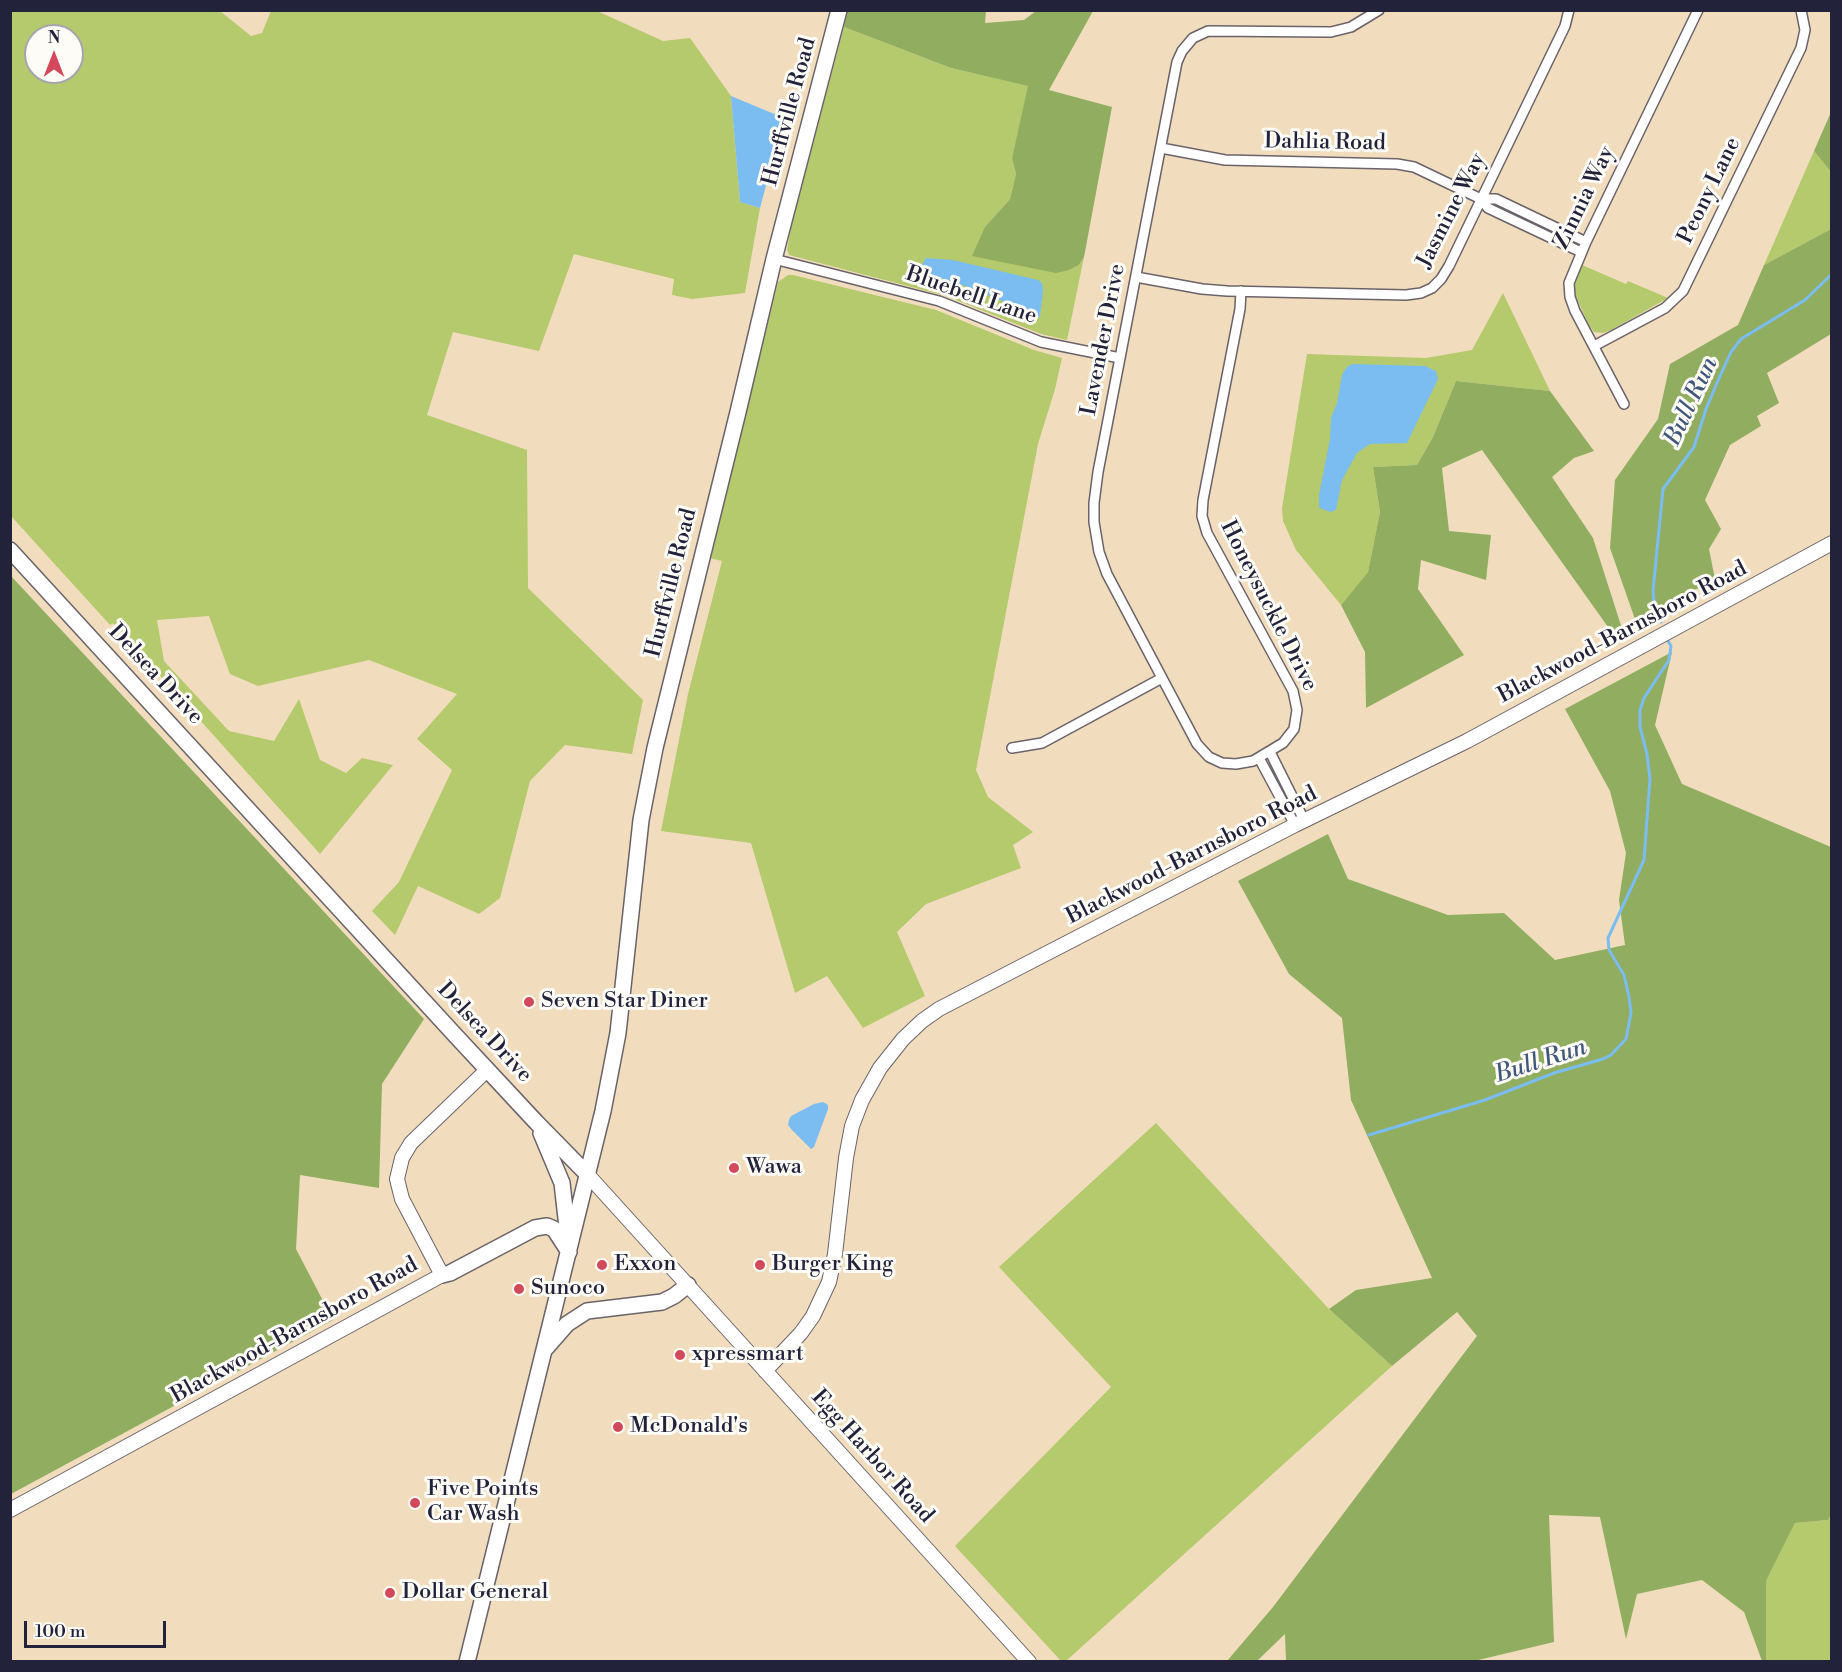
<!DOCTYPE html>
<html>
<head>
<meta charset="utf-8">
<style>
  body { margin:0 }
  #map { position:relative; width:1842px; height:1672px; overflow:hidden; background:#f1ddbe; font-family:"Libre Bodoni",serif }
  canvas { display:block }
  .frame { position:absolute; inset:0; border:12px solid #22223b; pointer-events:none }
  .north { position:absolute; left:24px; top:24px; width:60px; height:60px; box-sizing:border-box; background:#fdfcf7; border:2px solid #a5a5ac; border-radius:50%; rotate:0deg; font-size:16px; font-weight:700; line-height:24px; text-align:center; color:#22223b }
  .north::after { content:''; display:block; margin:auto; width:21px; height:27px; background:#d1495b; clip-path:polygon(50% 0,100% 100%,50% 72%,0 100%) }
  .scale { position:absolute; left:24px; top:1621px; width:142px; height:27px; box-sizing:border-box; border:3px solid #22223b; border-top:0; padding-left:8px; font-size:18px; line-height:21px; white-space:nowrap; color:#22223b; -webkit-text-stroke:4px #fdfcf7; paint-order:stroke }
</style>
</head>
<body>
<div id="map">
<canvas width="1842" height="1672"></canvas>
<div class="frame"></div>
<div class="north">N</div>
<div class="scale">100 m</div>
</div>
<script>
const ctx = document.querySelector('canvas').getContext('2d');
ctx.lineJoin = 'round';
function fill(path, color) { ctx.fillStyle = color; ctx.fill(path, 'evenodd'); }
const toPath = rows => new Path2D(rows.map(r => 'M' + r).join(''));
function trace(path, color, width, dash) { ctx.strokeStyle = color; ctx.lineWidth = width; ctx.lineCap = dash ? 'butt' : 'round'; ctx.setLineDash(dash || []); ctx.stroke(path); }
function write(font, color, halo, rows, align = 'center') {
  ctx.font = font + ' "Libre Bodoni",serif'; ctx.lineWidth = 6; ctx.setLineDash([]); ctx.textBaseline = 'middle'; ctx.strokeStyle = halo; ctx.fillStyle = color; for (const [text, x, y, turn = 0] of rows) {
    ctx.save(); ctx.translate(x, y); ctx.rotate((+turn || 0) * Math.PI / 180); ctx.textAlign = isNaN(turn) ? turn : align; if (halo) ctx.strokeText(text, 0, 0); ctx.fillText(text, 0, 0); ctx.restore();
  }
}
fill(toPath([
  [11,11,220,11,251,36,262,33,271,11,597,11,663,41,690,38,731,96,740,202,760,208,745,293,692,299,672,295,674,279,574,254,539,351,453,332,427,415,527,450,528,588,643,700,632,754,565,745,530,781,500,898,479,914,418,886,395,935,372,911,399,882,452,770,417,739,457,694,369,660,258,686,230,674,209,616,157,620,164,661,229,731,274,741,299,699,320,760,346,773,362,758,393,765,320,854,113,623,110,625,11,516],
  [36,36,72,36,72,72,36,72],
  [844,27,951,68,1029,86,1012,158,1016,174,1010,199,985,227,1069,270,1079,265,1084,257,1067,340,1041,334,946,296,789,255,787,250,791,227],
  [1814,151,1831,172,1831,229,1764,265],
  [1582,265,1626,284,1628,281,1668,298,1611,330,1603,333,1594,332,1589,325,1575,295,1575,282],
  [788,275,793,275,936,310,1034,350,1062,358,1055,389,1038,444,976,770,988,797,1033,832,1013,845,1021,868,926,904,897,932,925,996,863,1028,827,976,795,993,751,843,661,831,688,694,722,561,710,558,778,282],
  [1503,293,1550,391,1456,381,1433,437,1417,465,1373,467,1380,512,1368,572,1341,605,1296,550,1283,521,1282,508,1307,354,1426,358,1472,350],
  [1156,1123,1329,1309,1392,1366,1066,1661,1061,1661,955,1546,1111,1387,999,1267],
  [1831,1515,1831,1661,1766,1662,1766,1581,1795,1523,1828,1520]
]), '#b5c96d');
fill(toPath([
  [847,11,986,11,985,23,1024,20,1036,11,1093,11,1049,90,1112,107,1084,257,1079,265,1069,270,1056,273,972,256,985,227,1010,199,1016,174,1012,158,1028,86,951,68,844,27],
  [1831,112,1831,172,1814,151],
  [1831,229,1831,334,1767,373,1779,403,1757,416,1761,426,1730,445,1705,500,1721,529,1709,549,1715,579,1636,622,1610,548,1615,480,1658,419,1670,364,1738,325,1764,265],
  [1456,381,1550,391,1594,451,1574,458,1552,477,1593,538,1625,638,1618,641,1482,450,1442,468,1449,531,1491,535,1486,580,1421,560,1418,589,1464,655,1366,708,1365,652,1341,605,1368,572,1380,512,1373,467,1417,465,1433,437],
  [11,576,424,1019,382,1084,379,1188,300,1175,296,1249,333,1320,11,1494],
  [1672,652,1655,725,1682,784,1831,847,1831,1515,1828,1520,1795,1523,1766,1581,1766,1661,1762,1661,1744,1612,1702,1580,1637,1594,1626,1639,1600,1517,1549,1515,1554,1642,1474,1661,1286,1662,1285,1634,1257,1661,1227,1661,1273,1607,1477,1336,1457,1312,1392,1366,1329,1309,1356,1290,1432,1278,1351,1100,1342,1018,1289,974,1238,881,1328,834,1348,879,1448,915,1504,913,1555,960,1625,945,1619,900,1626,853,1610,791,1565,709]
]), '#90ad60');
fill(toPath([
  [731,96,784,118,760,208,740,202],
  [926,258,953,260,1038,280,1042,283,1043,290,1040,316,1036,319,1030,318,1018,308,1007,303,974,289,928,274,922,265],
  [1352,364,1425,366,1436,371,1438,379,1407,443,1370,444,1357,453,1342,480,1336,510,1331,512,1319,508,1319,495,1330,439,1331,418,1337,403,1342,375,1347,367],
  [823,1102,828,1105,828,1109,814,1147,811,1149,792,1130,788,1125,789,1120,791,1116,814,1104]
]), '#7cbdf1');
trace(toPath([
  [1661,622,1654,602,1653,591,1663,489,1694,447,1706,409,1720,376,1731,352,1741,339,1805,300,1832,274],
  [1369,1135,1485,1100,1554,1073,1603,1059,1611,1055,1626,1039,1631,1013,1629,997,1624,975,1609,950,1608,938,1644,860,1650,779,1647,754,1640,727,1640,710,1644,698,1669,660,1671,646,1668,641]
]), '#7cbdf1', 3);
const minor = toPath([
  [1161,148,1225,160,1397,164,1414,167,1481,199,1488,208,1581,252],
  [1481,199,1496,199,1586,242],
  [774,259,939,301,1041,342,1120,358],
  [1136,277,1202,289,1227,291,1406,295,1421,293,1432,288,1441,279,1449,266,1565,26,1569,10],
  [1241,291,1240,309,1203,500,1202,516,1207,533,1293,691,1297,710,1294,729,1283,743,1253,761,1236,764,1222,763,1209,757,1197,744,1107,574,1099,552,1094,522,1094,503,1098,472,1177,62,1182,51,1193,38,1208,31,1331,32,1351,27,1379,10],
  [1594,346,1665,308,1683,291,1801,48,1805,30,1801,10],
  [1624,404,1575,311,1570,297,1569,283,1586,242,1698,10],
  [1012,748,1042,743,1162,678],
  [1270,752,1304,820],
  [1259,758,1295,825]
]);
const secondary = toPath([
  [587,1174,1029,1662],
  [765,1371,801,1333,813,1316,829,1282,835,1254,846,1158,852,1126,862,1100,880,1068,903,1039,922,1021,939,1009,1295,825,1467,741,1832,543],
  [10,1510,442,1275,402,1199,397,1179,402,1158,411,1143,487,1070]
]);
const primary = toPath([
  [10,550,455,1035,536,1122,587,1174],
  [541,1133,562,1183,568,1236],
  [442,1275,450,1273,535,1228,547,1226,554,1229,569,1252],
  [546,1348,567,1324,587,1311,662,1302,674,1296,688,1285],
  [467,1662,603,1111,618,1033,641,820,655,748,738,412,774,259,839,10]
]);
trace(minor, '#6a6369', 12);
trace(secondary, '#6a6369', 16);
trace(primary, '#6a6369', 18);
trace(minor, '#fff', 9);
trace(secondary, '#fff', 14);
trace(primary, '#fff', 15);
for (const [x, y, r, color] of [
  [529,1002,6,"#d1495b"],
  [734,1168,6,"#d1495b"],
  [602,1265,6,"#d1495b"],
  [760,1265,6,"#d1495b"],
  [519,1289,6,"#d1495b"],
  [680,1355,6,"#d1495b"],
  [618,1427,6,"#d1495b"],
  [415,1503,6,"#d1495b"],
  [390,1593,6,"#d1495b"]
]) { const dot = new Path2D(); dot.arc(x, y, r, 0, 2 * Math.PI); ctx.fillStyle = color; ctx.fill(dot); trace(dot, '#fdfcf7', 2); }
write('22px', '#22223b', '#fdfcf7', [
  ["Hurffville Road",790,112,-75],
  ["Dahlia Road",1325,143,1],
  ["Peony Lane",1710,191,-64],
  ["Zinnia Way",1585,198,-64],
  ["Jasmine Way",1452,211,-63],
  ["Bluebell Lane",971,296,19],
  ["Lavender Drive",1104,340,-79],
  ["Hurffville Road",672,583,-76],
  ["Honeysuckle Drive",1268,606,63],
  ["Blackwood-Barnsboro Road",1623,633,-28],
  ["Delsea Drive",155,675,47],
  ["Blackwood-Barnsboro Road",1192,856,-27],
  ["Delsea Drive",484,1033,47],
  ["Blackwood-Barnsboro Road",295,1331,-29],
  ["Egg Harbor Road",872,1457,48]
]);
write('22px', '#22223b', '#fdfcf7', [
  ["Seven Star Diner",541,1002],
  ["Wawa",746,1168],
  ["Exxon",614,1265],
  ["Burger King",772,1265],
  ["Sunoco",531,1289],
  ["xpressmart",692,1355],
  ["McDonald's",630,1427],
  ["Five Points",427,1490],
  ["Car Wash",427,1515],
  ["Dollar General",402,1593]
], 'left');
write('italic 24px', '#42587b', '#fdfcf7', [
  ["Bull Run",1692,402,-65],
  ["Bull Run",1541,1062,-18]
]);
</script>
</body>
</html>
